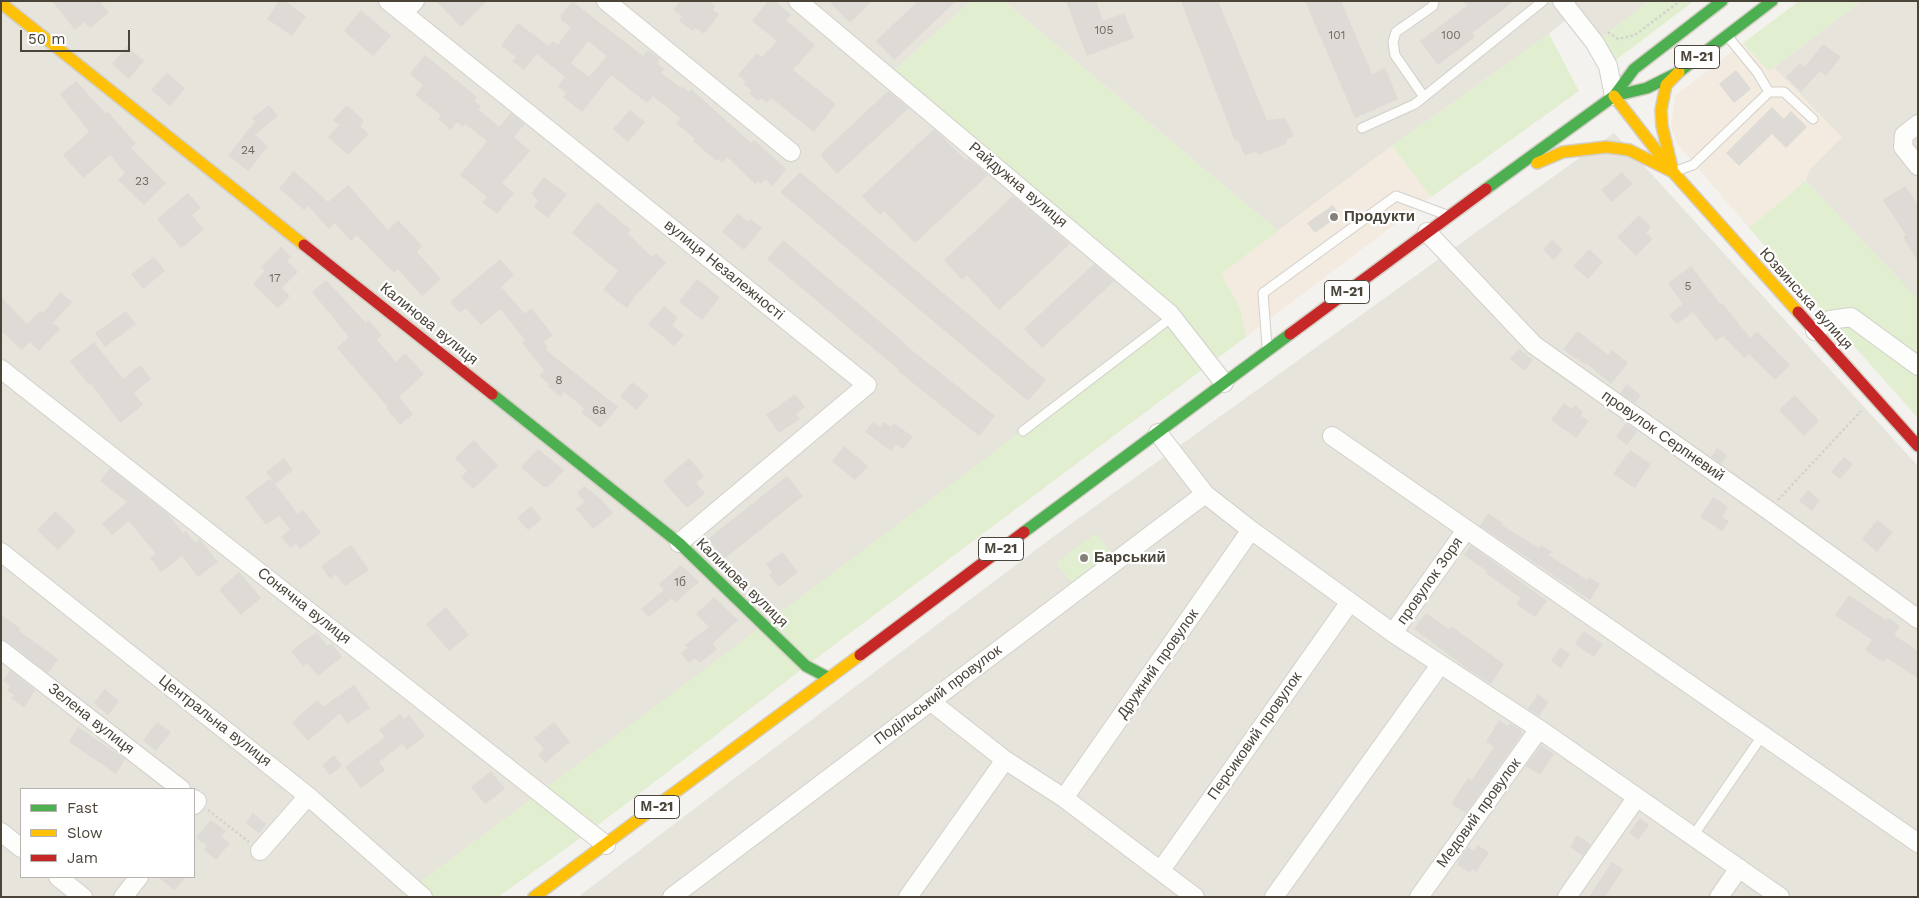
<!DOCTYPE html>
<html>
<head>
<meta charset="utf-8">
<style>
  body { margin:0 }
  #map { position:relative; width:1919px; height:898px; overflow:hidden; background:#f4f2ee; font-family:"Work Sans",sans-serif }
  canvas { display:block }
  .frame { position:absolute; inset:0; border:2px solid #4b4439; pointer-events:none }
  .legend { position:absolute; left:20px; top:788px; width:175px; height:90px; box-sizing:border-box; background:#fff; border:1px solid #b7b4b0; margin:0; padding:6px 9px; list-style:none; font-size:15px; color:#4b4439 }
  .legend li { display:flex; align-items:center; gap:10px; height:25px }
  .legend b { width:25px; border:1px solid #b7b4b0 }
  .scale { position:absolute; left:20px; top:30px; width:110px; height:22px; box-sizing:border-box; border:2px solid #4b4439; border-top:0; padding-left:6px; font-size:15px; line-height:18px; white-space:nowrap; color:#4b4439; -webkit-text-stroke:4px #fff; paint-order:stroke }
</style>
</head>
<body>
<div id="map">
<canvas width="1919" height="898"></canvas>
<div class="frame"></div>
<ul class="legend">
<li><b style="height:6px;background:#4caf50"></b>Fast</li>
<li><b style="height:6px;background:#ffc107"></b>Slow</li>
<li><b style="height:6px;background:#c62828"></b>Jam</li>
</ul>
<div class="scale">50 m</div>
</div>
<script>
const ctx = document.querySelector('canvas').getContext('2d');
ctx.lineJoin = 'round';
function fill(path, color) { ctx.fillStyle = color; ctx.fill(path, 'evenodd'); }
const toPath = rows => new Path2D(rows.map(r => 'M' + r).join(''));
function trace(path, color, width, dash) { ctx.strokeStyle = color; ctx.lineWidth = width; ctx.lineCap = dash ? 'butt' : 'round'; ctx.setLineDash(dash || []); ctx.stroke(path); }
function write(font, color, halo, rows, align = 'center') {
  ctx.font = font + ' "Work Sans",sans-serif'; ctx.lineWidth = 4.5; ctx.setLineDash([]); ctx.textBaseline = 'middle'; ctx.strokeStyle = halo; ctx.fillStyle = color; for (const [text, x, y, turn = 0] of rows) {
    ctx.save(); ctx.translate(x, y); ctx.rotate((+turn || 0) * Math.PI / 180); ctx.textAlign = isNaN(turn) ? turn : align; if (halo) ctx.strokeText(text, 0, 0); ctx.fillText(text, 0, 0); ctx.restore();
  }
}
fill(toPath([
  [1,1,971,1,888,76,1170,314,806,666,590,831,498,897,1,897],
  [21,789,194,789,194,877,21,877],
  [1004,1,1650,1,1595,43,1573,14,1549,34,1392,146,1278,231],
  [1861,1,1918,1,1918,300,1806,181,1749,228,1743,43,1769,71],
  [1614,133,1918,466,1918,897,578,897,1054,536]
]), '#e7e4dc');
fill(toPath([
  [1743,43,1769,70,1774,67,1842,137,1809,171,1806,181,1749,228,1678,145,1671,127,1675,96],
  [1392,146,1431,197,1246,337,1240,308,1220,274]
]), '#f3ebdf');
fill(toPath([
  [971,1,1004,1,1278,231,1221,274,1240,308,1246,337,806,666,590,831,498,897,400,897,987,457,1170,314,888,76],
  [1650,1,1694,1,1608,66,1595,43],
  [1799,1,1861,1,1769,71,1743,43],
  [1549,34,1579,91,1431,197,1392,146],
  [1806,181,1918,299,1918,418,1749,228],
  [1096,533,1112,554,1072,583,1056,563]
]), '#e1eecf');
fill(toPath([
  [52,1,100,1,109,13,90,28,85,22,75,30],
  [279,1,285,1,306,16,292,36,267,19],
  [436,1,487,1,461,27],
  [572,1,643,56,648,50,660,59,657,63,664,69,661,73,681,88,682,86,689,92,691,89,751,143,754,140,786,169,773,186,765,179,761,184,758,181,755,184,727,157,722,163,718,159,716,161,693,141,695,139,676,123,680,118,653,96,647,103,611,75,582,112,563,97,566,93,558,86,565,77,537,54,524,70,512,61,516,57,501,46,518,23,549,46,553,41,558,45,571,27,561,20,561,15],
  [588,41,607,56,589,77,571,63],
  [680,1,709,1,715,6,713,10,719,14,704,34,696,28,693,31,679,21,682,16,673,10],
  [768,1,775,1,791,15,786,20,815,45,793,70,836,104,814,132,771,98,767,103,761,98,758,101,749,93,751,90,744,84,746,82,738,75,757,53,762,57,777,41,752,21],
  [829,1,872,1,850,23],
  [918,1,956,1,894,60,876,41],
  [1066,1,1096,1,1103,21,1124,13,1134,38,1087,56],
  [1181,1,1218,1,1267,120,1285,118,1294,136,1286,140,1287,143,1258,155,1256,151,1245,156,1238,140,1235,141],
  [1305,1,1341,1,1372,74,1385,68,1398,99,1355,118],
  [1463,1,1514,1,1472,33,1475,37,1438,65,1420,41,1467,6],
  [361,10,391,36,373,56,344,31],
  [1823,44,1841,57,1826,76,1820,71,1801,92,1786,77,1800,63,1805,67],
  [127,46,144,61,129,79,112,64],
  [425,55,477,97,474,101,481,106,478,109,499,127,511,113,525,124,514,137,530,151,502,183,514,193,497,214,482,202,487,197,460,175,487,141,465,124,463,127,457,122,451,130,438,119,441,115,415,95,423,85,410,74],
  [1736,70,1751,89,1734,103,1719,84],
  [167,73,185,88,170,106,151,90],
  [76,81,106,114,108,112,136,144,131,148,166,183,144,205,118,180,125,173,110,155,83,178,63,155,89,132,60,94],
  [888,91,909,108,837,174,822,157,822,153],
  [269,105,278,116,255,135,268,146,248,171,228,155,255,122,252,118],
  [347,105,364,121,360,126,369,134,348,155,328,137,339,125,333,120],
  [1772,107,1784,119,1791,111,1807,127,1786,148,1772,134,1739,166,1726,153],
  [630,110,645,122,628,142,613,129],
  [934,129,966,160,968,158,988,175,915,243,884,211,880,215,862,196],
  [294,171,328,202,348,185,388,230,398,220,422,246,417,252,441,279,422,296,398,269,394,273,357,235,351,241,335,223,329,229,308,206,304,210,279,188],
  [800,172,1046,380,1028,401,780,192],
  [1622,172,1633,184,1612,202,1601,190],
  [544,177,567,194,548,218,534,207,538,200,531,194],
  [1905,186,1918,204,1918,261,1903,237,1906,235,1883,200],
  [188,193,201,208,192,215,204,230,181,248,157,219],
  [1013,196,1070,244,999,310,967,275,962,280,944,260],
  [597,202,631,230,628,234,652,257,656,253,666,263,635,296,627,308,603,290,618,271,572,233],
  [1333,205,1340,215,1315,233,1307,223],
  [738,213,748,222,751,219,762,228,744,250,722,232],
  [1639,215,1651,227,1646,233,1653,239,1636,256,1617,237],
  [783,240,905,343,904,344,995,416,979,436,898,371,899,370,767,259],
  [1552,240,1563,250,1554,260,1543,250],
  [281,247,291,257,287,261,298,272,282,288,290,296,278,308,253,284,265,271,261,267],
  [1589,249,1603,262,1588,279,1573,266],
  [154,257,165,271,143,289,131,274],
  [500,259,514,275,501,287,525,314,531,308,553,335,544,342,548,348,546,350,618,407,600,428,581,412,584,408,564,392,561,397,547,386,549,384,539,376,544,370,522,343,525,340,500,309,481,325,466,308,460,313,450,302],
  [1094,264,1114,281,1042,348,1024,329],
  [1691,266,1720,304,1722,303,1750,338,1757,331,1790,365,1775,380,1749,354,1744,358,1723,336,1716,341,1693,312,1677,324,1669,315,1683,304,1668,283],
  [697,279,720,297,702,320,679,302],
  [326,280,366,323,368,320,382,335,377,340,396,362,405,353,424,374,399,397,413,414,400,425,386,408,388,407,337,348,349,337,312,292],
  [60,292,72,302,53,323,60,329,39,351,30,342,22,350,1,331,1,297,27,324,40,311,43,313],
  [664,306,678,318,672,325,684,335,674,346,648,324],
  [126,311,136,324,105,347,95,333],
  [1578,331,1608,355,1612,350,1628,363,1611,384,1586,363,1585,365,1577,358,1576,359,1563,349],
  [94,342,123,379,140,365,151,379,134,393,143,405,120,423,91,384,89,385,70,361],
  [1519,349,1533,360,1524,371,1510,359],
  [632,382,649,395,637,410,620,397],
  [1627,384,1641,395,1635,403,1620,393],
  [795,394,805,407,796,414,800,419,779,433,766,415],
  [1795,395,1819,421,1804,436,1779,410],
  [1564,403,1572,409,1575,405,1583,412,1581,416,1589,421,1576,438,1551,420],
  [873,422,880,427,884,422,891,427,894,423,913,437,903,449,896,444,891,451,865,432],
  [1626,423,1637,431,1627,445,1616,437],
  [474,440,498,466,473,489,461,477,467,471,455,458],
  [844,446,868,466,855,480,832,461],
  [1717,448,1727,455,1721,464,1711,457],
  [538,449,564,470,548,487,543,487,521,467],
  [1630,450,1651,464,1635,488,1613,474],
  [1844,457,1853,464,1840,479,1831,472],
  [284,458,293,470,275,484,298,514,303,510,321,533,300,549,296,544,290,548,281,537,290,529,279,516,266,525,245,497,271,478,274,483,266,472],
  [689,458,704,476,696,483,705,493,687,508,663,481],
  [110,468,168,514,183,533,186,531,195,543,200,539,218,562,198,577,182,556,161,572,150,558,156,554,129,521,112,535,102,523,127,502,100,481],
  [787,476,803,496,724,559,708,539],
  [584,486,602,500,613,513,593,529,576,509,585,502,577,493],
  [1808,490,1820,501,1812,511,1799,501],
  [1713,497,1728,507,1722,517,1729,521,1722,531,1700,517],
  [531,506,542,519,528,530,517,518],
  [55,511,76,531,58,550,37,530],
  [1488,513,1503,523,1502,525,1539,548,1541,545,1552,552,1549,555,1587,580,1589,577,1600,584,1590,600,1480,526],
  [1877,520,1893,532,1877,552,1862,539],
  [351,545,369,570,345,586,336,574,330,579,321,566],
  [1471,545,1547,601,1535,617,1516,604,1521,598,1486,573,1487,571,1464,555],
  [782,552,798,572,779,587,769,575,772,572,766,564],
  [681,565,699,582,675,603,672,598,649,617,641,609,664,590,659,584],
  [239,572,261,598,241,615,219,590],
  [1849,595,1886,620,1888,618,1900,626,1894,635,1918,651,1918,678,1887,658,1883,662,1865,650,1872,640,1835,615],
  [714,597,738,620,713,643,717,650,699,663,695,658,689,663,681,653,688,648,685,645,709,627,696,614],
  [446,607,469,635,449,651,426,624],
  [1426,613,1449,629,1451,626,1504,664,1491,684,1469,670,1414,629],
  [1,615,21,629,19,631,58,659,48,673,8,642,1,640],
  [1584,631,1603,644,1594,657,1575,644],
  [317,632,327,646,331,643,342,657,318,676,307,663,303,666,291,651],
  [1560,647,1570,654,1561,668,1551,661],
  [10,670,35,690,24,708,11,698,14,695,7,691,10,686,3,681],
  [354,685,370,708,347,724,340,713,308,741,292,722,317,700,323,707],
  [105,689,119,701,108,715,94,703],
  [1538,694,1549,702,1539,716,1528,709],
  [400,714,404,719,409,715,425,736,407,750,402,744,379,762,385,770,361,788,345,767,385,737,379,730],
  [1499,720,1508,726,1510,723,1522,731,1522,734,1466,813,1451,804,1468,778,1472,780,1494,747,1486,742],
  [157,722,171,732,156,751,143,741],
  [554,722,570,742,545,763,538,754,544,749,534,738],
  [78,727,125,759,116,774,69,742],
  [1541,745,1554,754,1540,775,1526,766],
  [334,755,342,766,330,775,322,765],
  [491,771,505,789,485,804,471,787],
  [253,813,266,824,259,833,246,823],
  [1640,818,1649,825,1638,840,1629,833],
  [211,820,226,831,221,837,230,843,216,860,204,850,207,846,196,838],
  [1577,835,1591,844,1583,856,1570,847],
  [1478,845,1489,853,1476,872,1472,869,1470,873,1457,865,1459,863,1457,862,1468,847,1474,851],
  [1612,862,1623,869,1605,897,1589,897],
  [158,877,186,877,174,890]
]), '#dedbd6');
const lane = toPath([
  [1729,38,1757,72,1769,92],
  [1424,97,1395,55,1393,42,1396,32,1433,6,1434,1],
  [1362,128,1415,104,1543,1],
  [1676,171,1693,165,1769,92,1784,92,1813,119],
  [1267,346,1263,293,1396,196,1444,214],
  [1023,431,1172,317],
  [1693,836,1762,736]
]);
const street = toPath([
  [388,1,867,385,679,543],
  [606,1,791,152],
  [798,1,1170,314,1224,383],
  [1562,1,1595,43,1608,66,1614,96],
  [403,13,415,1],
  [1918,124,1904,135,1903,147,1918,166],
  [1427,232,1534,345,1768,510,1918,619],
  [1815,331,1830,320,1851,317,1918,366],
  [1,369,606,845],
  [1158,433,1205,494,1251,530,1393,633,1539,729,1780,897],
  [1332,436,1918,843],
  [1,552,308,796,423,897],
  [1393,633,1466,530],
  [1,650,181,789],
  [930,701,1005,760,1064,798,1195,897],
  [1064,798,1251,530],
  [194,799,197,801,194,805],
  [1,832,21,848],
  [260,851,308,796],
  [1161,870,1350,602],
  [58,877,83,897],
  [123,897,139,877],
  [672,897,1205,494],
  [908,897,1005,760],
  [1274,897,1440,665],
  [1419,897,1539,729],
  [1567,897,1637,797],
  [1719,897,1739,868]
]);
const fast = toPath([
  [1614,96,1647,88,1679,72,1772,1],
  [1486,189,1614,96,1634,69,1722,1],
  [492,394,679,543,806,666,829,678],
  [1024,532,1290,334]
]);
const slow = toPath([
  [1,3,304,245],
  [1614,96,1673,172,1798,312],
  [1537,163,1563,152,1606,147,1629,150,1673,172],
  [1673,172,1662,126,1661,110,1666,85,1679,72],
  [534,897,860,655]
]);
const jam = toPath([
  [304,245,492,394],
  [1798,312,1918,446],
  [1290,334,1486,189],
  [860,655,1024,532]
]);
trace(lane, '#d2d0cb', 11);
trace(street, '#d2d0cb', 20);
trace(fast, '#d3cfc5', 14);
trace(slow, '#d3cfc5', 14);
trace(jam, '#d3cfc5', 14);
trace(toPath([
  [1608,32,1618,39,1635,35,1680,1],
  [1778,500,1861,411],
  [208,810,249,842]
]), '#d3d2cc', 2.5, [2.5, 2.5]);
trace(lane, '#fdfdfc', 9);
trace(street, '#fdfdfc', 18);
trace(fast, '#4caf50', 11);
trace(slow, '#ffc107', 11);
trace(jam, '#c62828', 11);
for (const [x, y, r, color] of [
  [1334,217,5,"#868178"],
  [1084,558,5,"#868178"]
]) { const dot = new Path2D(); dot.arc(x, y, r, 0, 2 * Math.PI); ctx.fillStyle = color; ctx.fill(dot); trace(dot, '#fff', 2); }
write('12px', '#706a61', null, [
  ["105",1104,30],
  ["101",1337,35],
  ["100",1451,35],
  ["24",248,150],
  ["23",142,181],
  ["17",275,278],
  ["5",1688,286],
  ["8",559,380],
  ["6а",599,410],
  ["1б",680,582]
]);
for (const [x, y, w] of [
  [1697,57,45],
  [1347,292,45],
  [1001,549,45],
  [657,807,45]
]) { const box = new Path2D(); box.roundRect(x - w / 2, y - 11.5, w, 23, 4); ctx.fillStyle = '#fff'; ctx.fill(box); trace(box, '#4b4439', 1); }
write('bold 14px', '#4b4439', null, [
  ["М-21",1697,57],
  ["М-21",1347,292],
  ["М-21",1001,549],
  ["М-21",657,807]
]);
write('15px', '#4b4439', '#fff', [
  ["Райдужна вулиця",1018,185,40],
  ["вулиця Незалежності",724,270,39],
  ["Юзвинська вулиця",1806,299,48],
  ["Калинова вулиця",429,324,39],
  ["провулок Серпневий",1663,436,35],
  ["провулок Зоря",1430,581,-55],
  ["Калинова вулиця",742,583,44],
  ["Сонячна вулиця",304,606,38],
  ["Дружний провулок",1158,664,-55],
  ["Подільський провулок",938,695,-37],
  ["Зелена вулиця",91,719,38],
  ["Центральна вулиця",215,721,38],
  ["Персиковий провулок",1255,736,-55],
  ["Медовий провулок",1479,813,-54]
]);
write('bold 15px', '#4b4439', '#fff', [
  ["Продукти",1344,217],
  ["Барський",1094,558]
], 'left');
</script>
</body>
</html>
